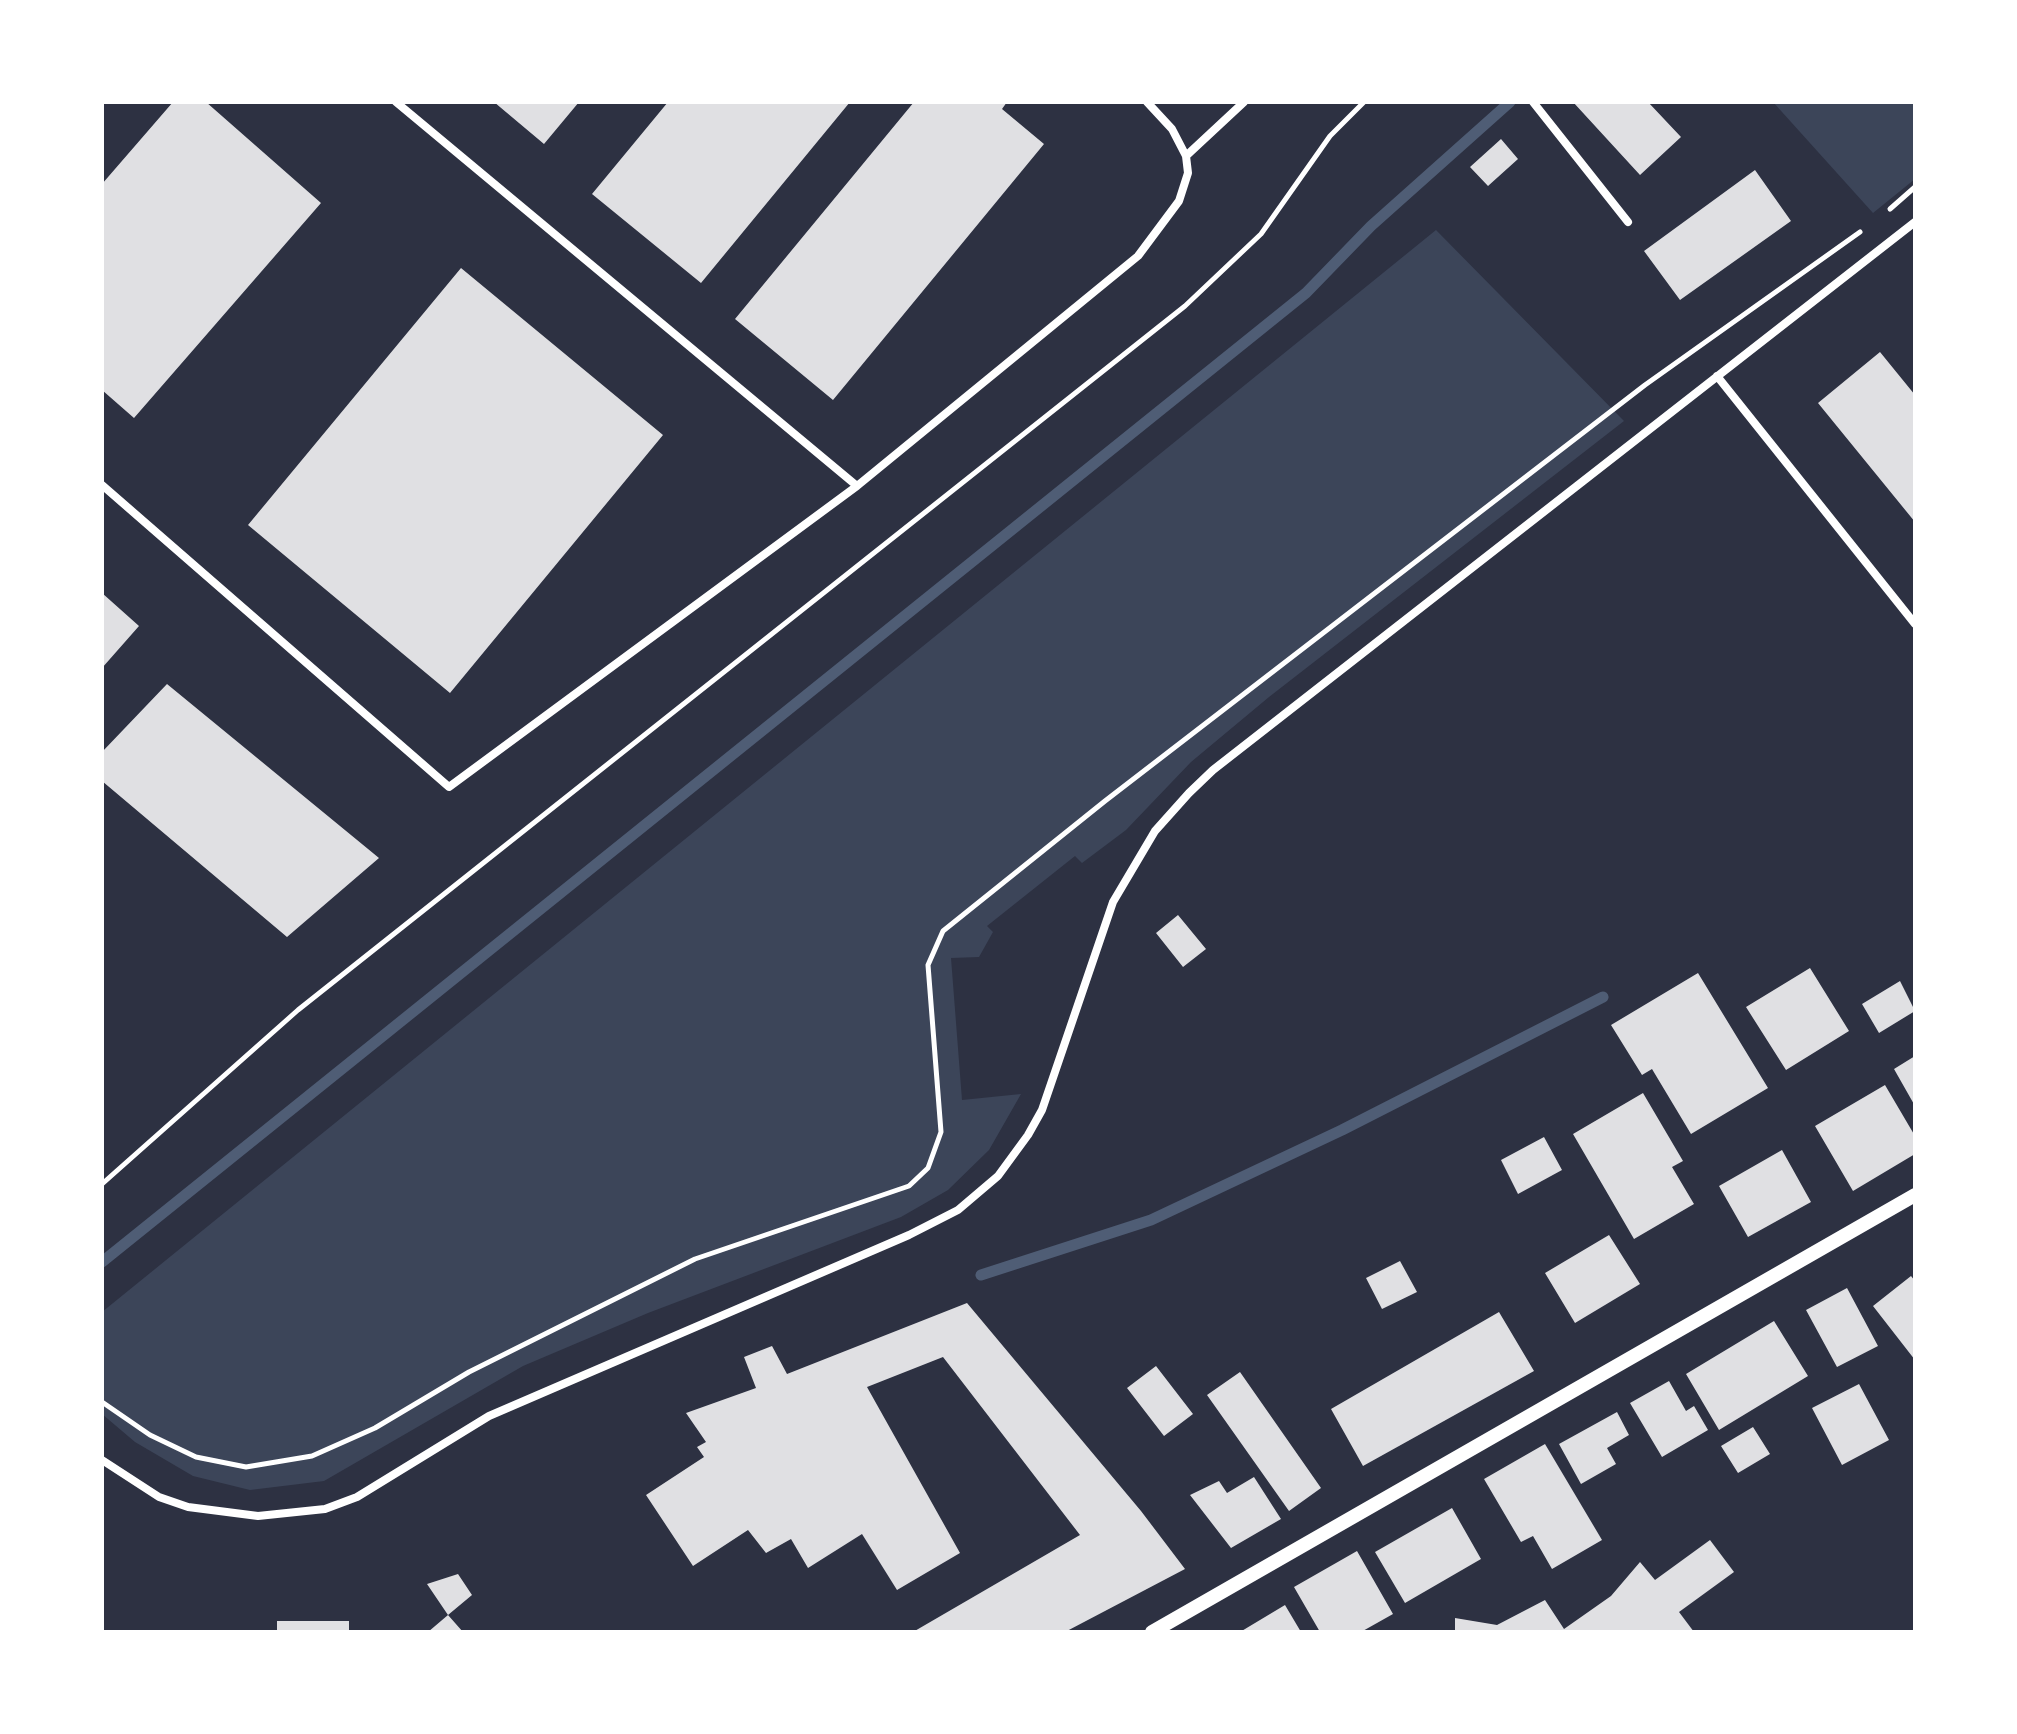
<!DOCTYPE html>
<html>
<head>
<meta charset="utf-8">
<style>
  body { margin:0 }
  #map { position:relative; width:2017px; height:1734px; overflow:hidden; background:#2d3142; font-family:"Golos Text",sans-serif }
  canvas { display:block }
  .frame { position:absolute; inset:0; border:104px solid #fff; pointer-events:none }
</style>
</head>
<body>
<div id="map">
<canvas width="2017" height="1734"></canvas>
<div class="frame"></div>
</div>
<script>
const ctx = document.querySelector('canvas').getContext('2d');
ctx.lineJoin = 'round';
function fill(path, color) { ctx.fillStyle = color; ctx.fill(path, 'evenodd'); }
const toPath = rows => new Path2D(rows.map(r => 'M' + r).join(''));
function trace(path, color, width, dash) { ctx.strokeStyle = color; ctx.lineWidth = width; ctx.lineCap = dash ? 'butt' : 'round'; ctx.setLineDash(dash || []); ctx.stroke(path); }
fill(toPath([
  [1773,102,1915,102,1915,179,1873,213],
  [1436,230,1624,421,1269,697,1191,762,1126,830,1082,863,1075,856,987,926,993,932,979,957,951,958,962,1100,1021,1094,989,1150,948,1190,901,1217,648,1313,523,1366,324,1481,250,1490,193,1476,135,1442,102,1414,102,1312]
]), '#3c4559');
trace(toPath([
  [102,1262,1306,293,1371,226,1510,102],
  [981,1275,1151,1220,1342,1130,1603,997]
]), '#4f5d75', 11);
fill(toPath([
  [173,102,206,102,321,203,134,418,102,390,102,184],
  [494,102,579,102,544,144],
  [668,102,850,102,701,283,592,194],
  [914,102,1007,102,1002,109,1044,144,833,400,735,319],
  [1573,102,1648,102,1681,137,1640,175],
  [1501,139,1518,159,1488,186,1470,167],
  [1755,170,1791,221,1680,300,1644,251],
  [461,268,663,435,450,693,248,525],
  [1880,352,1915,395,1915,522,1818,403],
  [102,593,139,626,102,668],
  [167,684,379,858,287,937,102,781,102,752],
  [1178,915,1206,949,1183,967,1156,933],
  [1810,968,1849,1031,1786,1070,1746,1007],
  [1698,973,1768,1088,1691,1134,1652,1069,1642,1075,1611,1025],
  [1900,981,1915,1011,1879,1033,1862,1004],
  [1915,1056,1915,1106,1894,1069],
  [1885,1085,1915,1136,1915,1154,1853,1191,1815,1126],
  [1643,1093,1683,1161,1672,1167,1694,1204,1634,1239,1573,1134],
  [1544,1137,1562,1170,1518,1194,1501,1160],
  [1782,1150,1811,1202,1748,1237,1719,1186],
  [1609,1235,1640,1284,1575,1323,1545,1273],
  [1400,1261,1417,1292,1382,1309,1366,1278],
  [1911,1276,1915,1281,1915,1360,1873,1306],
  [1847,1288,1878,1346,1837,1367,1806,1310],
  [967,1303,1141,1511,1185,1569,1065,1632,913,1632,1080,1535,943,1357,867,1387,960,1553,897,1590,862,1534,808,1568,791,1539,766,1553,748,1530,693,1566,646,1495,704,1457,697,1447,706,1442,686,1413,756,1388,744,1357,772,1346,787,1374],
  [1499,1312,1534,1371,1363,1466,1331,1409],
  [1774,1321,1808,1376,1719,1430,1686,1374],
  [1156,1366,1193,1414,1164,1436,1127,1388],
  [1240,1372,1321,1488,1289,1511,1207,1395],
  [1669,1381,1686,1411,1694,1406,1708,1430,1662,1457,1630,1403],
  [1859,1384,1889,1440,1842,1465,1812,1408],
  [1617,1412,1629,1435,1607,1448,1616,1464,1581,1484,1559,1444],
  [1753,1427,1770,1454,1738,1473,1721,1446],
  [1545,1444,1602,1540,1552,1569,1533,1536,1521,1542,1484,1479],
  [1254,1477,1281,1519,1231,1548,1190,1495,1219,1481,1227,1493],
  [1452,1508,1481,1559,1405,1603,1375,1552],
  [1710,1540,1734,1572,1679,1612,1694,1632,1455,1632,1455,1618,1497,1625,1545,1600,1564,1629,1611,1596,1640,1562,1655,1580],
  [1357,1551,1393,1614,1361,1632,1320,1632,1294,1587],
  [458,1574,472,1595,448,1615,427,1584],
  [1285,1605,1301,1632,1240,1632],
  [448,1615,463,1632,428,1632],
  [277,1621,349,1621,349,1632,277,1632]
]), '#e0e0e3');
trace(toPath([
  [1890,209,1915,187],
  [102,1184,298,1010,1185,306,1261,234,1330,136,1364,102],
  [102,1402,150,1435,196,1457,246,1467,312,1456,375,1428,469,1372,695,1259,909,1186,928,1168,941,1132,928,965,943,931,1105,801,1645,385,1860,232]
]), '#fff', 5);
trace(toPath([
  [396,102,857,486],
  [1533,102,1628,222],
  [1186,156,1244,102],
  [1717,376,1915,624],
  [102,485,449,787,857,486,1138,256,1179,201,1188,173,1186,156,1172,129,1147,102],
  [102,1460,159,1497,188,1507,258,1516,325,1509,357,1497,489,1416,909,1235,958,1210,998,1176,1028,1135,1042,1110,1113,902,1155,831,1189,793,1213,770,1915,222]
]), '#fff', 8);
trace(toPath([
  [1152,1632,1915,1195]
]), '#fff', 14);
</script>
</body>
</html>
